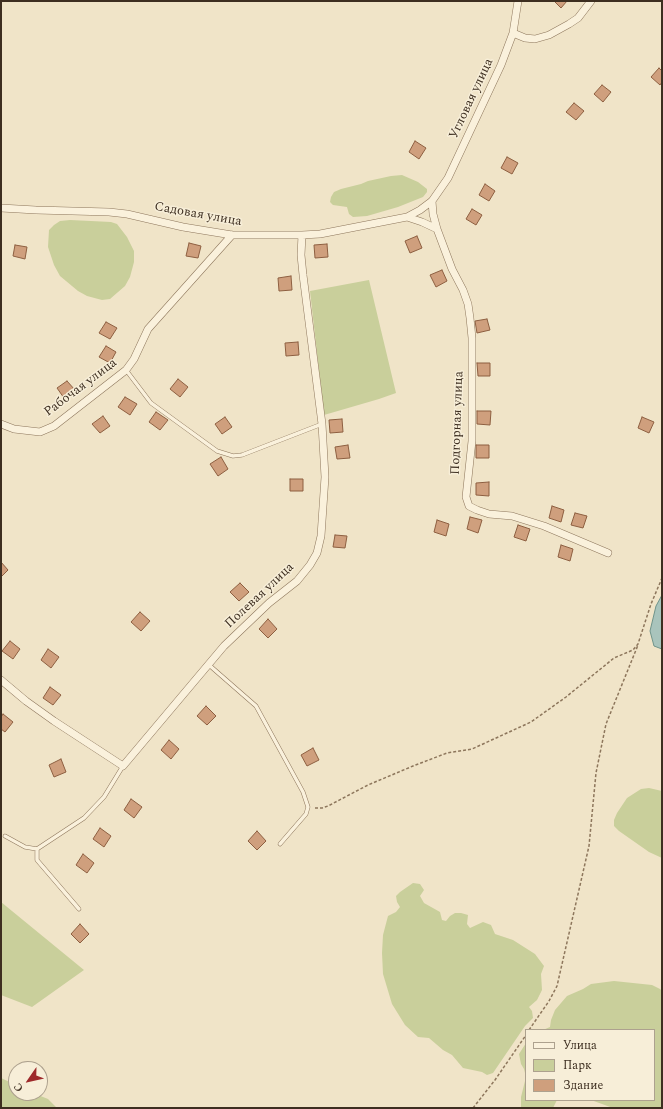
<!DOCTYPE html>
<html>
<head>
<meta charset="utf-8">
<style>
  body { margin:0 }
  #map { position:relative; width:663px; height:1109px; overflow:hidden; background:#f0e4c8; font-family:Spectral,serif }
  canvas { display:block }
  .frame { position:absolute; inset:0; border:2px solid #3d2e20; pointer-events:none }
  .legend { position:absolute; left:525px; top:1029px; width:130px; height:72px; box-sizing:border-box; background:#f7eed8; border:1px solid #ada18e; margin:0; padding:5px 7px; list-style:none; font-size:12px; color:#3d2e20 }
  .legend li { display:flex; align-items:center; gap:8px; height:20px }
  .legend b { width:20px; border:1px solid #ada18e }
  .north { position:absolute; left:8px; top:1061px; width:40px; height:40px; box-sizing:border-box; background:#f7eed8; border:1px solid #ada18e; border-radius:50%; rotate:236deg; font-size:11px; font-weight:700; line-height:16px; text-align:center; color:#3d2e20 }
  .north::after { content:''; display:block; margin:auto; width:14px; height:18px; background:#9e2a2b; clip-path:polygon(50% 0,100% 100%,50% 72%,0 100%) }
</style>
</head>
<body>
<div id="map">
<canvas width="663" height="1109"></canvas>
<div class="frame"></div>
<ul class="legend">
<li><b style="height:5px;background:#faf1dc"></b>Улица</li>
<li><b style="height:11px;background:#c9cf9b"></b>Парк</li>
<li><b style="height:11px;background:#cf9f7d"></b>Здание</li>
</ul>
<div class="north">С</div>
</div>
<script>
const ctx = document.querySelector('canvas').getContext('2d');
ctx.lineJoin = 'round';
function fill(path, color) { ctx.fillStyle = color; ctx.fill(path, 'evenodd'); }
const toPath = rows => new Path2D(rows.map(r => 'M' + r).join(''));
function trace(path, color, width, dash) { ctx.strokeStyle = color; ctx.lineWidth = width; ctx.lineCap = dash ? 'butt' : 'round'; ctx.setLineDash(dash || []); ctx.stroke(path); }
function write(font, color, halo, rows, align = 'center') {
  ctx.font = font + ' Spectral,serif'; ctx.lineWidth = 3; ctx.setLineDash([]); ctx.textBaseline = 'middle'; ctx.strokeStyle = halo; ctx.fillStyle = color; for (const [text, x, y, turn = 0] of rows) {
    ctx.save(); ctx.translate(x, y); ctx.rotate((+turn || 0) * Math.PI / 180); ctx.textAlign = isNaN(turn) ? turn : align; if (halo) ctx.strokeText(text, 0, 0); ctx.fillText(text, 0, 0); ctx.restore();
  }
}
fill(toPath([
  [402,175,418,182,427,189,427,192,423,197,398,207,367,216,353,217,349,214,347,207,333,205,330,202,331,197,334,192,341,189,361,184,368,181,391,176],
  [70,220,91,221,111,222,117,224,127,237,134,251,134,262,130,277,125,286,110,299,102,300,87,296,78,291,60,276,54,265,48,247,49,230,54,225,60,221],
  [369,280,396,393,379,399,324,415,310,291],
  [649,788,662,791,662,858,649,852,619,831,614,826,614,820,617,813,627,798,641,789],
  [413,883,420,884,424,890,420,896,424,903,440,912,442,920,446,921,450,916,455,913,461,913,468,915,467,924,470,928,483,922,491,925,495,934,513,940,535,954,544,966,541,974,542,990,537,1000,529,1007,532,1011,533,1018,525,1026,493,1073,487,1075,482,1072,463,1068,452,1055,443,1050,429,1038,418,1037,405,1025,392,1004,383,974,382,953,383,935,388,916,396,912,400,907,397,902,396,896,400,892],
  [1,902,84,970,32,1007,1,995],
  [614,981,652,985,660,989,662,991,662,1108,613,1108,591,1100,654,1100,654,1030,543,1030,550,1027,551,1020,555,1010,567,996,583,989,591,984],
  [526,1043,526,1100,557,1100,553,1108,521,1108,521,1097,526,1077,524,1069,521,1064,519,1054],
  [1,1078,16,1085,16,1093,33,1093,48,1099,57,1108,1,1108]
]), '#c9cf9b');
const water = toPath([
  [662,595,662,649,654,646,650,631,656,606,662,595]
]);
fill(water, '#a9c4bc');
trace(water, '#6f938a', 1);
const building = toPath([
  [554,1,567,1,561,8,554,1],
  [659,68,662,71,662,82,660,85,651,77,659,68],
  [602,85,611,92,603,102,594,94,602,85],
  [574,103,584,111,576,120,566,112,574,103],
  [415,141,426,148,419,159,409,152,415,141],
  [507,157,518,163,512,174,501,168,507,157],
  [485,184,495,191,489,201,479,195,485,184],
  [472,209,482,215,476,225,466,219,472,209],
  [417,236,422,248,410,253,405,241,417,236],
  [189,243,201,246,198,258,186,256,189,243],
  [327,244,328,257,315,258,314,245,327,244],
  [15,245,27,247,25,259,13,256,15,245],
  [442,270,447,281,436,287,430,275,442,270],
  [291,276,292,290,279,291,278,278,291,276],
  [487,319,490,330,477,333,475,321,487,319],
  [106,322,117,328,110,339,99,333,106,322],
  [298,342,299,355,286,356,285,343,298,342],
  [106,346,116,352,110,363,99,357,106,346],
  [477,363,490,363,490,376,478,376,477,363],
  [178,379,188,387,180,397,170,389,178,379],
  [67,381,75,390,64,398,57,388,67,381],
  [125,397,137,404,130,415,118,407,125,397],
  [477,411,491,411,490,425,477,424,477,411],
  [156,412,168,420,160,430,149,422,156,412],
  [103,416,110,426,100,433,92,424,103,416],
  [225,417,232,427,222,434,215,424,225,417],
  [642,417,654,422,649,433,638,428,642,417],
  [342,419,343,432,330,433,329,420,342,419],
  [348,445,350,458,337,459,335,447,348,445],
  [476,445,489,445,489,458,476,458,476,445],
  [221,457,228,469,218,476,210,464,221,457],
  [290,479,303,479,303,491,290,491,290,479],
  [489,482,489,496,476,495,476,483,489,482],
  [552,506,564,510,561,522,549,518,552,506],
  [575,513,587,516,583,528,571,525,575,513],
  [470,517,482,520,478,533,467,529,470,517],
  [437,520,449,524,446,536,434,532,437,520],
  [518,525,530,529,526,541,514,537,518,525],
  [335,535,347,536,345,548,333,547,335,535],
  [561,545,573,549,570,561,558,557,561,545],
  [1,562,8,570,1,577,1,562],
  [240,583,249,592,239,601,230,592,240,583],
  [140,612,150,621,141,631,131,622,140,612],
  [268,619,277,629,268,638,259,629,268,619],
  [10,641,20,649,13,659,2,651,10,641],
  [48,649,59,657,51,668,41,660,48,649],
  [50,687,61,695,53,705,43,698,50,687],
  [206,706,216,716,207,725,197,716,206,706],
  [3,714,13,722,5,732,1,729,1,717,3,714],
  [169,740,179,749,171,759,161,750,169,740],
  [313,748,319,760,307,766,301,755,313,748],
  [61,759,66,772,54,777,49,765,61,759],
  [131,799,142,807,134,818,124,810,131,799],
  [100,828,111,836,104,847,93,839,100,828],
  [257,831,266,841,257,850,248,841,257,831],
  [83,854,94,863,87,873,76,865,83,854],
  [80,924,89,934,80,943,71,934,80,924]
]);
fill(building, '#cf9f7d');
trace(building, '#8d5f41', 1);
const service = toPath([
  [126,370,151,403,217,451,233,456,242,455,322,424],
  [209,665,256,706,303,792,308,807,306,814,280,844],
  [5,836,25,847,37,849,37,860,79,909],
  [37,849,84,818,104,797,123,766]
]);
const minor = toPath([
  [513,33,525,38,535,39,549,35,569,24,578,18,591,1],
  [432,201,433,214,437,229,452,269,463,290,468,304,470,318,472,338,472,441,466,497,469,506,477,510,489,514,512,516,544,526,608,553],
  [1,208,36,210,109,212,127,214,183,227,232,235,302,235,320,234,407,217,420,210,432,201,448,178,501,65,513,33,518,1],
  [407,217,422,222,437,229],
  [1,424,14,429,40,432,54,426,126,370,134,359,148,329,232,235],
  [1,680,26,701,54,721,123,766,224,646,269,603,297,581,310,565,317,553,321,536,325,477,322,424,303,275,301,255,302,235]
]);
trace(service, '#8d765c', 4.5);
trace(minor, '#8d765c', 8);
trace(toPath([
  [315,808,322,808,328,806,368,785,413,766,447,753,472,749,531,722,566,697,614,658,633,650,638,644,651,604,662,578],
  [529,1030,549,1001,557,986,589,846,596,773,606,724,638,645],
  [473,1108,495,1080,526,1035]
]), '#8d765c', 1.5, [3, 2]);
trace(service, '#faf1dc', 3.5);
trace(minor, '#faf1dc', 7);
write('13px', '#3d2e20', '#f7eed8', [
  ["Угловая улица",472,99,-65],
  ["Садовая улица",198,215,10],
  ["Рабочая улица",81,388,-37],
  ["Подгорная улица",458,423,-88],
  ["Полевая улица",260,596,-43]
]);
</script>
</body>
</html>
